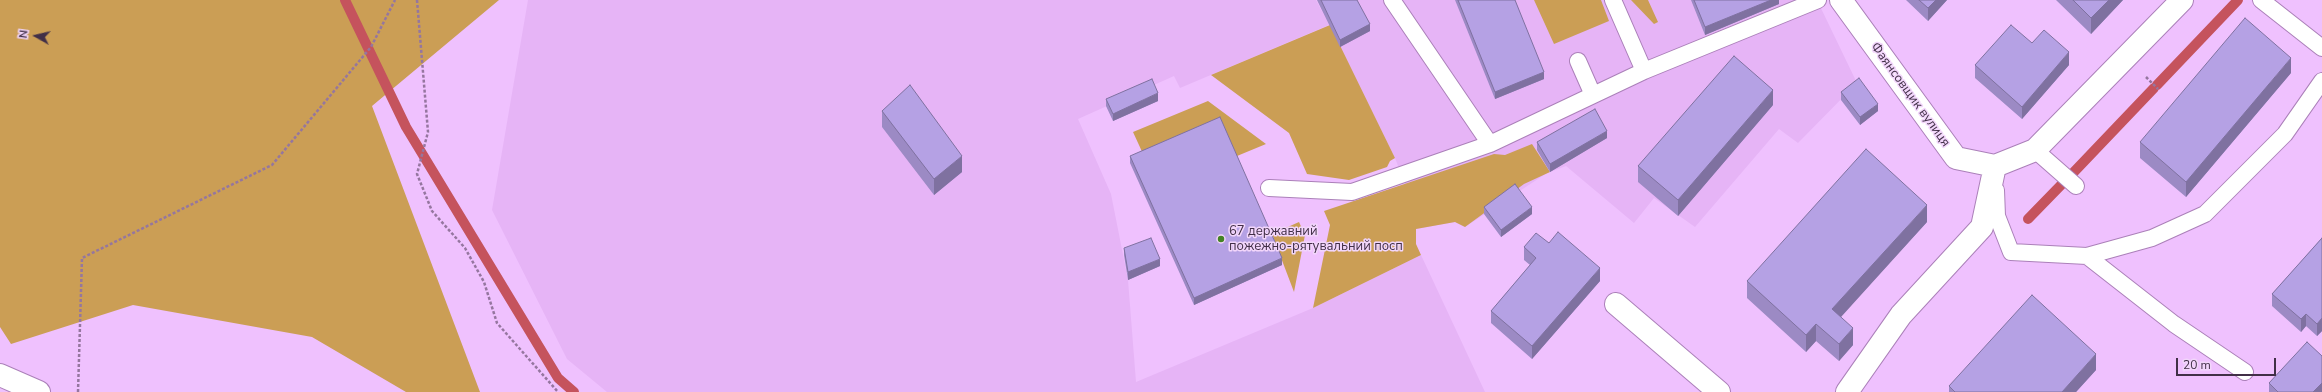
<!DOCTYPE html>
<html>
<head>
<meta charset="utf-8">
<style>
  body { margin:0 }
  #map { position:relative; width:2322px; height:392px; overflow:hidden; background:#efc1fe; font-family:"Nunito Sans",sans-serif }
  canvas { display:block }
  .north { position:absolute; left:16px; top:16px; width:40px; height:40px; -webkit-text-stroke:3px #f2d6fb; paint-order:stroke; rotate:278deg; font-size:11px; font-weight:700; line-height:16px; text-align:center; color:#412f47 }
  .north::after { content:''; display:block; margin:auto; width:14px; height:18px; background:#412f47; clip-path:polygon(50% 0,100% 100%,50% 72%,0 100%) }
  .scale { position:absolute; left:2176px; top:358px; width:100px; height:18px; box-sizing:border-box; border:2px solid #412f47; border-top:0; padding-left:5px; font-size:12px; line-height:14px; white-space:nowrap; color:#412f47; -webkit-text-stroke:3px #f2d6fb; paint-order:stroke }
</style>
</head>
<body>
<div id="map">
<canvas width="2322" height="392"></canvas>
<div class="north">N</div>
<div class="scale">20 m</div>
</div>
<script>
const ctx = document.querySelector('canvas').getContext('2d');
ctx.lineJoin = 'round';
function fill(path, color) { ctx.fillStyle = color; ctx.fill(path, 'evenodd'); }
const toPath = rows => new Path2D(rows.map(r => 'M' + r).join(''));
function trace(path, color, width, dash) { ctx.strokeStyle = color; ctx.lineWidth = width; ctx.lineCap = dash ? 'butt' : 'round'; ctx.setLineDash(dash || []); ctx.stroke(path); }
function write(font, color, halo, rows, align = 'center') {
  ctx.font = font + ' "Nunito Sans",sans-serif'; ctx.lineWidth = 3; ctx.setLineDash([]); ctx.textBaseline = 'middle'; ctx.strokeStyle = halo; ctx.fillStyle = color; for (const [text, x, y, turn = 0] of rows) {
    ctx.save(); ctx.translate(x, y); ctx.rotate((+turn || 0) * Math.PI / 180); ctx.textAlign = isNaN(turn) ? turn : align; if (halo) ctx.strokeText(text, 0, 0); ctx.fillText(text, 0, 0); ctx.restore();
  }
}
fill(toPath([
  [528,0,1316,0,1324,15,1317,0,1817,0,1857,83,1798,143,1779,129,1695,227,1654,198,1634,223,1566,166,1547,173,1465,227,1455,222,1416,229,1405,184,1395,158,1329,25,1180,88,1174,76,1078,119,1111,194,1128,280,1136,382,1313,308,1421,255,1485,392,607,392,567,359,492,210]
]), '#e6b4f6');
fill(toPath([
  [0,0,499,0,372,106,480,392,406,392,312,337,133,305,11,344,0,327],
  [1534,0,1601,0,1609,21,1554,44],
  [1631,0,1648,0,1658,22,1654,24],
  [1330,25,1395,158,1390,161,1387,167,1349,180,1307,174,1289,133,1211,75],
  [1208,101,1266,144,1237,156,1144,156,1133,132],
  [1532,144,1550,172,1524,184,1465,227,1455,222,1416,229,1416,244,1421,255,1313,308,1330,225,1324,211,1494,154,1505,155],
  [1299,222,1305,235,1294,292,1272,234]
]), '#cb9e55');
trace(toPath([
  [345,0,406,127,558,378,574,392],
  [2157,85,2238,0],
  [2072,174,2154,88],
  [2028,219,2063,183]
]), '#c5535d', 10);
const service = toPath([
  [1392,0,1490,144],
  [1613,0,1644,71],
  [2261,0,2322,48],
  [1578,61,1593,95],
  [2035,150,2076,186],
  [1269,188,1352,192,1490,144,1644,71,1818,0],
  [1996,190,1997,216,2011,252,2087,256,2174,324,2245,372],
  [2087,256,2152,238,2205,214,2285,134,2322,81]
]);
const minor = toPath([
  [1841,0,1956,158,1995,166],
  [1995,166,2035,150,2182,0],
  [1616,304,1719,392],
  [0,375,39,392],
  [1847,392,1901,315,1982,227,1995,166]
]);
trace(service, '#ab80b9', 18);
trace(minor, '#ab80b9', 24);
trace(toPath([
  [417,0,428,132,417,174,432,211,465,248,484,282,497,323,558,392],
  [2146,77,2158,89],
  [78,392,82,258,272,165,371,47,395,0]
]), '#95769f', 2.5, [3, 2]);
trace(service, '#fff', 16);
trace(minor, '#fff', 22);
fill(toPath([
  [1317,0,1357,0,1370,31,1340,47],
  [1455,0,1515,0,1544,79,1495,99],
  [1691,0,1779,0,1779,4,1705,35],
  [1906,0,1947,0,1928,21],
  [2056,0,2123,0,2091,34],
  [2032,43,2069,65,2022,119,1975,78,1975,65],
  [2291,73,2186,197,2140,158,2140,142],
  [1841,92,1878,111,1860,125,1841,100],
  [1106,99,1158,101,1113,121,1106,106],
  [1773,105,1678,216,1638,182,1638,166],
  [882,111,962,172,934,195,882,127],
  [1607,138,1550,172,1537,150,1537,142],
  [1130,156,1282,265,1194,305,1130,163],
  [1484,207,1532,214,1501,237,1484,214],
  [1927,222,1840,317,1853,345,1839,361,1816,341,1806,352,1747,298,1747,281],
  [2322,238,2322,331,2317,336,2306,326,2301,332,2272,306,2272,294],
  [1549,243,1600,281,1532,359,1491,323,1491,311,1530,265,1524,260,1524,247],
  [1124,248,1160,266,1128,280,1124,255],
  [2096,370,2076,392,1949,392,1949,386],
  [2269,383,2322,392,2269,392]
]), '#9c8ac4');
fill(toPath([
  [1771,0,1779,0,1779,4,1705,35,1705,27],
  [1936,0,1947,0,1928,21,1928,8],
  [2109,0,2123,0,2091,34,2091,18],
  [1370,24,1370,31,1340,47,1340,40],
  [2069,52,2069,65,2022,119,2022,107],
  [2291,58,2291,73,2186,197,2186,182],
  [1544,72,1544,79,1495,99,1495,92],
  [1773,90,1773,105,1678,216,1678,200],
  [1158,93,1158,101,1113,121,1113,114],
  [1878,104,1878,111,1860,125,1860,117],
  [1607,131,1607,138,1550,172,1550,164],
  [962,156,962,172,934,195,934,179],
  [1927,205,1927,222,1832,327,1832,309],
  [1532,207,1532,214,1501,237,1501,230],
  [1282,258,1282,265,1194,305,1194,298],
  [1160,259,1160,266,1128,280,1128,272],
  [1600,268,1600,281,1532,359,1532,346],
  [2306,314,2306,326,2301,332,2301,319],
  [2322,318,2322,331,2317,336,2317,324],
  [1816,324,1816,341,1806,352,1806,335],
  [1853,328,1853,345,1839,361,1839,344],
  [2096,354,2096,370,2076,392,2062,392],
  [2322,383,2322,392,2313,392]
]), '#7f71a0');
const building = toPath([
  [1321,0,1357,0,1370,24,1340,40,1321,0],
  [1458,0,1515,0,1544,72,1495,92,1458,0],
  [1694,0,1771,0,1705,27,1694,0],
  [1919,0,1936,0,1928,8,1919,0],
  [2073,0,2109,0,2091,18,2073,0],
  [2245,18,2291,58,2186,182,2140,142,2245,18],
  [2011,25,2032,43,2044,30,2069,52,2022,107,1975,65,2011,25],
  [1734,56,1773,90,1678,200,1638,166,1734,56],
  [1859,78,1878,104,1860,117,1841,92,1859,78],
  [1152,79,1158,93,1113,114,1106,99,1152,79],
  [910,85,962,156,934,179,882,111,910,85],
  [1595,109,1607,131,1550,164,1537,142,1595,109],
  [1220,117,1282,258,1194,298,1130,156,1220,117],
  [1866,149,1927,205,1832,309,1853,328,1839,344,1816,324,1806,335,1747,281,1866,149],
  [1515,184,1532,207,1501,230,1484,207,1515,184],
  [1558,232,1600,268,1532,346,1491,311,1536,258,1524,247,1536,233,1549,243,1558,232],
  [1151,238,1160,259,1128,272,1124,248,1151,238],
  [2322,238,2322,318,2317,324,2306,314,2301,319,2272,294,2322,238],
  [2032,295,2096,354,2062,392,1955,392,1949,386,2032,295],
  [2307,342,2322,356,2322,383,2313,392,2278,392,2269,383,2307,342]
]);
fill(building, '#b5a1e4');
trace(building, '#7f71a0', 1);
for (const [x, y, r, color] of [
  [1221,239,4,"#438324"]
]) { const dot = new Path2D(); dot.arc(x, y, r, 0, 2 * Math.PI); ctx.fillStyle = color; ctx.fill(dot); trace(dot, '#f2d6fb', 1.5); }
write('13px', '#412f47', '#f2d6fb', [
  ["Фаянсовщик вулиця",1910,95,54]
]);
write('13px', '#412f47', '#f2d6fb', [
  ["67 державний",1229,232],
  ["пожежно-рятувальний посп",1229,247]
], 'left');
</script>
</body>
</html>
